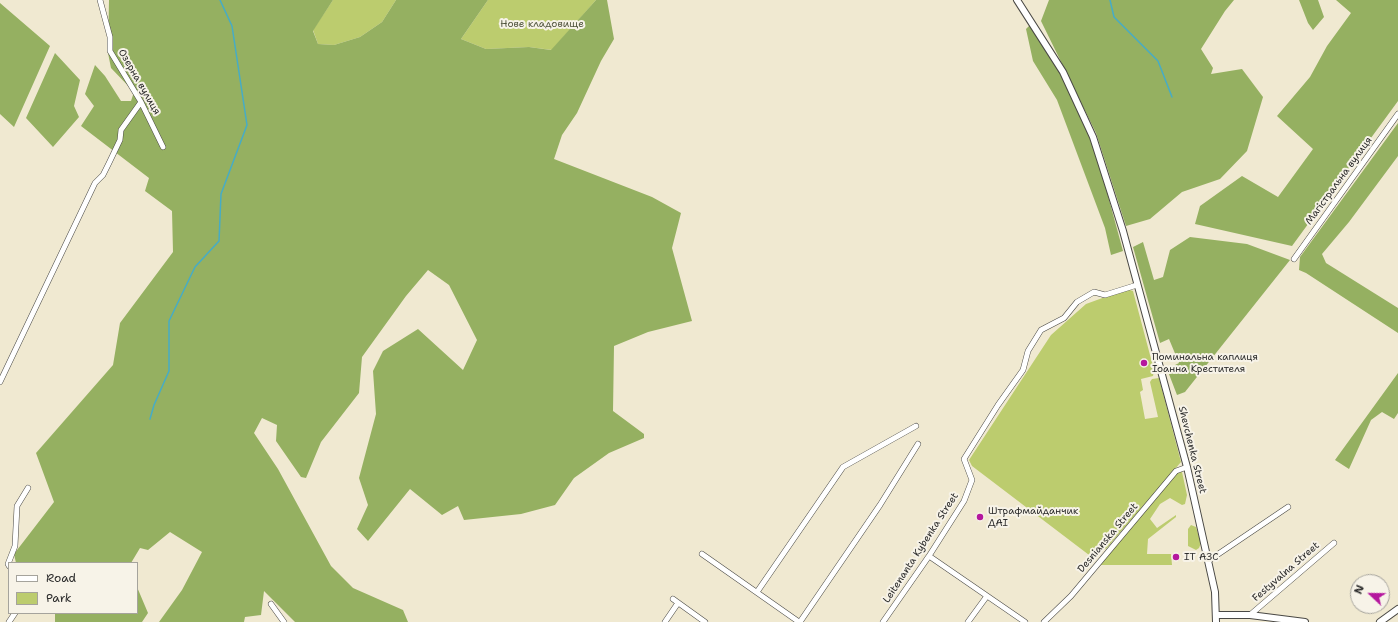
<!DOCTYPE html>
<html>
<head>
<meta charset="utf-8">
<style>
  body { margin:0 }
  #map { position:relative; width:1398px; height:622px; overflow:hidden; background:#f0e9d1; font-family:"Shantell Sans",sans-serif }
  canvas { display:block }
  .legend { position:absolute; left:8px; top:562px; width:130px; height:52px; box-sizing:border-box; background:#f7f3e8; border:1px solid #a5a39c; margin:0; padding:5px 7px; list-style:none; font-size:12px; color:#2b2b2b }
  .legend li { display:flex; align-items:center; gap:8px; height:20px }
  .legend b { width:20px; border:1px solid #a5a39c }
  .north { position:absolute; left:1350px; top:574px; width:40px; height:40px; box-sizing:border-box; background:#f7f3e8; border:1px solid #a5a39c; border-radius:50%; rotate:292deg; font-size:11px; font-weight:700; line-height:16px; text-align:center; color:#2b2b2b }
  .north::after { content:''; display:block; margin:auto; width:14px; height:18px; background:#b5179e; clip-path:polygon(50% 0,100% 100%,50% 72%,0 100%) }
</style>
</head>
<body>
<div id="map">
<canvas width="1398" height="622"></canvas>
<ul class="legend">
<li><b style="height:5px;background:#fff"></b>Road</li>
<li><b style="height:11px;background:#bccc6e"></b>Park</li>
</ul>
<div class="north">N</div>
</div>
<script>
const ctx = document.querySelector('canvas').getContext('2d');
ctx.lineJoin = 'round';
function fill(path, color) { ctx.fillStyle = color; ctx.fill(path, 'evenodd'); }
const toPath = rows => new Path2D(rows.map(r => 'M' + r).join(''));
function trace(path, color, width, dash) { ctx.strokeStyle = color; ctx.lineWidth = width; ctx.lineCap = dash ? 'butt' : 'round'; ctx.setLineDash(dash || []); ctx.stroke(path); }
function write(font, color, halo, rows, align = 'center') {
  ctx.font = font + ' "Shantell Sans",sans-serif'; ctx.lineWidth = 4; ctx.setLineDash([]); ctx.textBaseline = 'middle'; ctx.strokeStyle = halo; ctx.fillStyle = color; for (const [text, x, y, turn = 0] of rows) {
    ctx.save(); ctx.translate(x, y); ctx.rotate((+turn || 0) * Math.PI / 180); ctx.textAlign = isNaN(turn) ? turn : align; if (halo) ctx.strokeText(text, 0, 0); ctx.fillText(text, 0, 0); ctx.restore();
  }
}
fill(toPath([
  [333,0,396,0,382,22,360,37,334,45,318,44,313,30],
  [488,0,596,0,552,50,529,47,486,49,461,39],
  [1127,289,1133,291,1154,370,1153,376,1141,379,1143,390,1140,392,1145,419,1158,417,1150,382,1152,379,1159,378,1181,462,1106,549,1097,552,1093,558,972,466,969,460,1051,335,1086,304],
  [1182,472,1187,495,1185,504,1182,505,1170,498,1160,504,1150,519,1157,528,1176,515,1176,517,1148,539,1147,554,1171,554,1172,565,1100,565,1101,562,1177,473],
  [1191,525,1196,527,1201,543,1199,548,1196,550,1188,546,1188,529]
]), '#bccc6e');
fill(toPath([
  [109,0,333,0,313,31,318,44,334,45,360,37,382,22,396,0,488,0,461,39,486,49,529,47,551,50,596,0,607,0,614,39,601,61,577,113,562,135,554,159,652,197,681,213,672,248,692,321,648,332,614,346,613,411,644,434,644,438,609,453,574,478,555,505,521,514,464,520,458,506,442,515,410,489,368,541,357,529,368,505,359,478,376,414,373,371,383,351,418,329,463,370,477,340,449,285,428,270,406,296,362,357,359,393,321,442,306,478,301,477,276,441,277,425,262,418,254,433,278,469,331,566,353,588,403,610,408,622,295,622,264,591,261,615,245,617,244,622,159,622,182,590,202,552,170,532,148,550,140,548,131,563,16,563,14,554,54,502,36,453,113,365,120,323,173,252,172,211,145,191,149,178,81,126,94,106,85,94,95,65,105,76,121,101,131,101,134,92,111,68,108,53],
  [1049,0,1234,0,1225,11,1201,49,1213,68,1211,74,1242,69,1263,97,1247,151,1220,179,1182,192,1150,219,1126,226,1096,133,1041,21],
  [1299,0,1318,0,1324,17,1313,30,1308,23],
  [1336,0,1398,0,1398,101,1292,246,1195,224,1200,206,1242,176,1278,197,1313,149,1277,116,1310,77,1327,46,1351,13],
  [0,3,50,46,14,127,0,114],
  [1030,25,1061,74,1092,137,1123,251,1111,255,1105,228,1057,100,1033,61,1026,29],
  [55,53,80,80,74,106,79,117,53,147,26,118],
  [1398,123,1398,156,1349,222,1322,254,1326,263,1398,308,1398,333,1306,273,1299,270,1300,257],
  [1190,237,1247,244,1290,260,1185,392,1177,395,1167,369,1179,363,1169,339,1160,343,1133,247,1143,242,1154,280,1163,277,1170,250],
  [1398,373,1398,413,1394,419,1382,412,1371,420,1349,469,1335,460],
  [137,587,148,613,142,622,55,622,55,613,137,613]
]), '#95b061');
trace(toPath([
  [1110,0,1114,17,1158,61,1172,97],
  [150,419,154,405,169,371,169,321,195,267,219,241,221,194,247,125,232,26,220,0]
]), '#46acc6', 1.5);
const minor = toPath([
  [100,0,110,37,110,51,141,102,163,147],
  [1294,259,1398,114],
  [0,382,95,183,103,175,109,163,120,140,121,130,141,102],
  [702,554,799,622],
  [929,556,1025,622],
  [1208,561,1288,507],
  [9,566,8,564,15,546,17,506,28,488],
  [757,592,843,467,916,426],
  [673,599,705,622],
  [271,604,284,622],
  [1250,615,1334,543],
  [9,622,15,613],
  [665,622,678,603],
  [800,622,880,505,918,444],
  [883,622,929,556,964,501,972,480,964,459,998,405,1023,370,1028,351,1041,330,1064,318,1077,302,1094,292,1105,295,1137,285],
  [968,622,987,596],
  [1044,622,1071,596,1176,471,1187,467]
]);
const tertiary = toPath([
  [1017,0,1063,72,1093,137,1123,231,1187,467,1215,592,1216,622],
  [1217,615,1250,615,1305,622],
  [1380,622,1398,609]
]);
trace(minor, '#494844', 6);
trace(tertiary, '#494844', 8);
trace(minor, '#fff', 5);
trace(tertiary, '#fff', 6);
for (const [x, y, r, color] of [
  [1144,363,4,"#b5179e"],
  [980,517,4,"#b5179e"],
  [1176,557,4,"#b5179e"]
]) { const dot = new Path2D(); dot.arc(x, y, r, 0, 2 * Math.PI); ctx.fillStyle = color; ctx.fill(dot); trace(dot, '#f7f3e8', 1.5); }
write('10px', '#4f533c', '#f7f3e8', [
  ["Нове кладовище",542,24]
]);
write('10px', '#2b2b2b', '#f7f3e8', [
  ["Озерна вулиця",139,82,60],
  ["Магістральна вулиця",1339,181,-54],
  ["Shevchenka Street",1192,450,76],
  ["Desnianska Street",1108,538,-50],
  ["Leitenanta Kybenka Street",921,548,-57],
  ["Festyvalna Street",1286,572,-41]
]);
write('10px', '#2b2b2b', '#f7f3e8', [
  ["Поминальна каплиця",1152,357],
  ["Іоанна Крестителя",1152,369],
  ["Штрафмайданчик",988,511],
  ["ДАІ",988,523],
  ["ІТ АЗС",1184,557]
], 'left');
</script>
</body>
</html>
